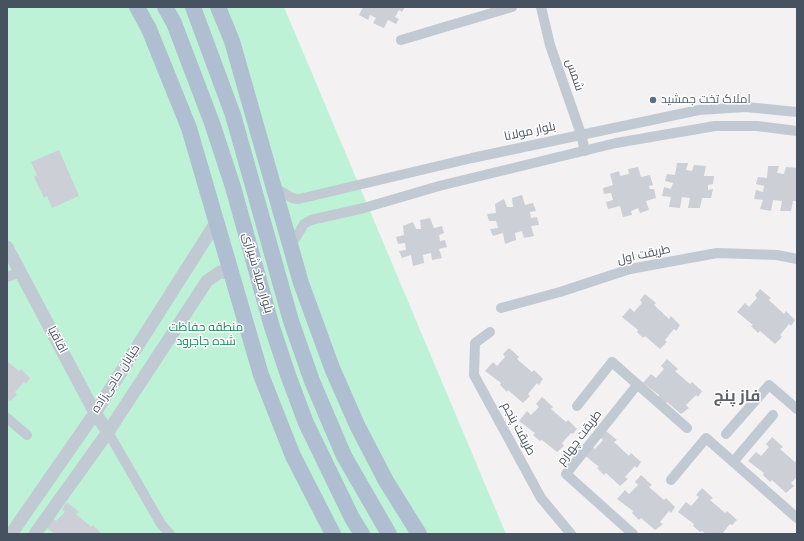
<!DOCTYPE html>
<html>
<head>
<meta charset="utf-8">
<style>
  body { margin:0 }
  #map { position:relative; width:804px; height:541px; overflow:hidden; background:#f3f1f1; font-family:Roboto,sans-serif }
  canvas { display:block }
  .frame { position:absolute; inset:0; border:8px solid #475260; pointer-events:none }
</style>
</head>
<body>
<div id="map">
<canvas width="804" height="541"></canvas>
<div class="frame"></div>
</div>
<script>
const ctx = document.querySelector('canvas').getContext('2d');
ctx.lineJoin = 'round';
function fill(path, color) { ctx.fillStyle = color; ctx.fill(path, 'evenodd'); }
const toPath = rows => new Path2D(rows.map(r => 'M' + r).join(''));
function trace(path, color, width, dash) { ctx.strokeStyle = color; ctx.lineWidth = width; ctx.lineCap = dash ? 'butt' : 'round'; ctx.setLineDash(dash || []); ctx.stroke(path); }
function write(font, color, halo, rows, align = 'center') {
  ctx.font = font + ' Roboto,Cairo,sans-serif'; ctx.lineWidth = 3; ctx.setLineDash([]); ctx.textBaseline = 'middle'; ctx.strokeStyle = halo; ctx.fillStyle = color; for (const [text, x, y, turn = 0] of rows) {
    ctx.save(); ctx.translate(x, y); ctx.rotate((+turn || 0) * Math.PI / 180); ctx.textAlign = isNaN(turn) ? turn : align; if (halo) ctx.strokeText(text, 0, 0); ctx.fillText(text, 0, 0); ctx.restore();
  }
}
fill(toPath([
  [7,7,284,7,506,534,7,534]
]), '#bef2d6');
fill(toPath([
  [363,7,405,7,402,12,399,10,395,17,399,19,396,24,388,20,384,28,373,23,376,18,370,15,368,20,359,15],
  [59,150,79,196,52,208,47,196,44,198,34,177,37,175,31,162],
  [677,163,688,163,686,170,692,171,694,165,706,166,704,176,714,176,713,184,708,185,708,190,713,189,711,198,702,198,700,208,688,208,690,198,682,197,680,208,669,207,671,197,662,196,664,187,671,189,673,183,665,181,667,174,675,175],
  [768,166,779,166,777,173,784,174,786,167,797,168,796,179,797,179,797,201,793,201,791,211,780,211,782,201,773,200,771,211,760,209,763,200,754,199,756,190,763,192,764,186,756,184,758,177,767,178],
  [638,167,641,177,650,175,653,185,649,186,650,189,654,189,656,198,646,201,649,210,640,213,638,208,631,211,632,215,623,217,620,206,608,209,606,202,613,200,611,193,604,194,603,188,613,185,610,174,619,171,620,176,629,174,628,169],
  [522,195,525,205,533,203,536,211,530,212,531,218,537,217,539,225,531,226,534,236,524,238,522,231,515,233,516,240,505,244,503,233,493,236,490,229,498,228,496,221,489,221,487,214,496,213,495,204,504,199,507,207,513,207,512,198],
  [430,218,434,228,442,226,444,233,439,235,440,241,445,240,447,247,439,249,442,258,432,260,431,253,423,255,424,263,413,266,411,255,402,258,399,251,406,250,405,243,398,244,396,237,404,235,403,226,413,222,416,229,421,229,420,220],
  [760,289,771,298,769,300,784,314,786,311,795,320,791,326,789,324,780,335,782,337,775,344,760,331,758,333,751,326,753,325,737,312,745,303,749,307,757,298,755,295],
  [645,294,656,303,654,305,669,319,671,316,680,325,676,331,674,329,665,340,667,342,660,349,645,336,643,338,637,332,638,330,622,317,630,308,634,312,642,303,640,300],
  [509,348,519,357,517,359,532,372,534,370,543,379,539,385,537,383,528,394,530,396,523,403,508,390,507,392,500,385,501,383,485,371,493,362,497,366,505,357,503,354],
  [667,359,678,369,675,371,690,384,692,382,702,391,698,397,696,395,686,405,689,408,681,414,667,402,665,404,658,397,659,395,643,383,651,374,656,378,664,369,661,366],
  [7,361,19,371,21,369,30,378,26,384,24,382,15,392,17,395,10,401,7,399],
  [542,397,553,407,551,409,566,422,568,420,577,429,573,434,571,433,562,443,564,446,557,452,542,440,540,441,533,435,535,433,519,421,527,411,531,415,539,407,536,404],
  [606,431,617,440,614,442,629,456,631,453,641,462,637,468,635,466,625,477,628,479,620,486,606,473,604,475,597,468,599,467,583,454,590,445,595,449,603,440,600,437],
  [772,437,783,447,780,449,795,462,797,460,797,477,791,483,794,486,786,493,772,480,770,482,763,475,764,473,748,461,756,452,761,456,769,447,766,444],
  [641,475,652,485,649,487,664,500,666,498,675,507,671,513,669,511,660,522,663,524,655,530,641,518,639,520,632,513,633,511,617,499,625,490,629,494,638,485,635,482],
  [702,488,713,498,710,500,725,513,727,511,737,520,732,525,730,524,722,534,706,534,702,531,700,532,693,526,694,524,678,512,686,502,691,506,699,497,696,495],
  [67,502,79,512,76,514,91,527,93,525,102,534,55,534,44,526,52,517,56,521,65,512,62,509]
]), '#cdcfd6');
trace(toPath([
  [541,7,550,45,581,134,585,151],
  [401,40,512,7],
  [274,187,292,198,299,199,472,158,699,110,746,107,797,112],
  [290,247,304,224,311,220,364,208,439,186,616,143,715,126,757,126,797,131],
  [7,277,21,272],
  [501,308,560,292,630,269,717,253,777,255,797,259],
  [490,332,475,343,474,375,541,498,571,534],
  [577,406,612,362,687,428],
  [7,418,27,435],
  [108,432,161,524,170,534],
  [726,434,769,385,797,409],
  [733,462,773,415],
  [671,480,706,438,797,518],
  [633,534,566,474,637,385]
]), '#c1cad3', 10);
trace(toPath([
  [7,247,95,413,108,432],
  [11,534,95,413,217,221],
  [35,534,108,432,207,281,220,272,231,273]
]), '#c1cad3', 13);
trace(toPath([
  [137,7,149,29,189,128,261,375,293,456,333,534],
  [165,7,174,23,212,123,233,187,272,327,288,375,306,423,352,518,362,534],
  [193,7,233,115,291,321,312,381,344,456,389,534],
  [218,7,232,41,301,283,332,368,357,425,386,481,419,534]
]), '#afbed1', 16);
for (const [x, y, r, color] of [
  [653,100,4,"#5c6f8a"]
]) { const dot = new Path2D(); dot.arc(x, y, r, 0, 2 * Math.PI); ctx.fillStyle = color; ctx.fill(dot); trace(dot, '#fff', 1.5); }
write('12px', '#475260', '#fff', [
  ["شمس",574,75,71],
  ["بلوار مولانا",530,132,-12],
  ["طریقت اول",644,255,-12],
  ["بلوار صیاد شیرازی",257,273,74],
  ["اقاقیا",57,340,62],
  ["خیابان حاجی‌زاده",116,379,-57],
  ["طریقت پنجم",518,429,62],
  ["طریقت چهارم",580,438,-53]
]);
write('12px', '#4e5e75', '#fff', [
  ["املاک تخت جمشید",661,100]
], 'left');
write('12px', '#128756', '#fff', [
  ["منطقه حفاظت",206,328],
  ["شده جاجرود",206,342]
]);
write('bold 16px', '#5d6066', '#fff', [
  ["فاز پنج",737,397]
]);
</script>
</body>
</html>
